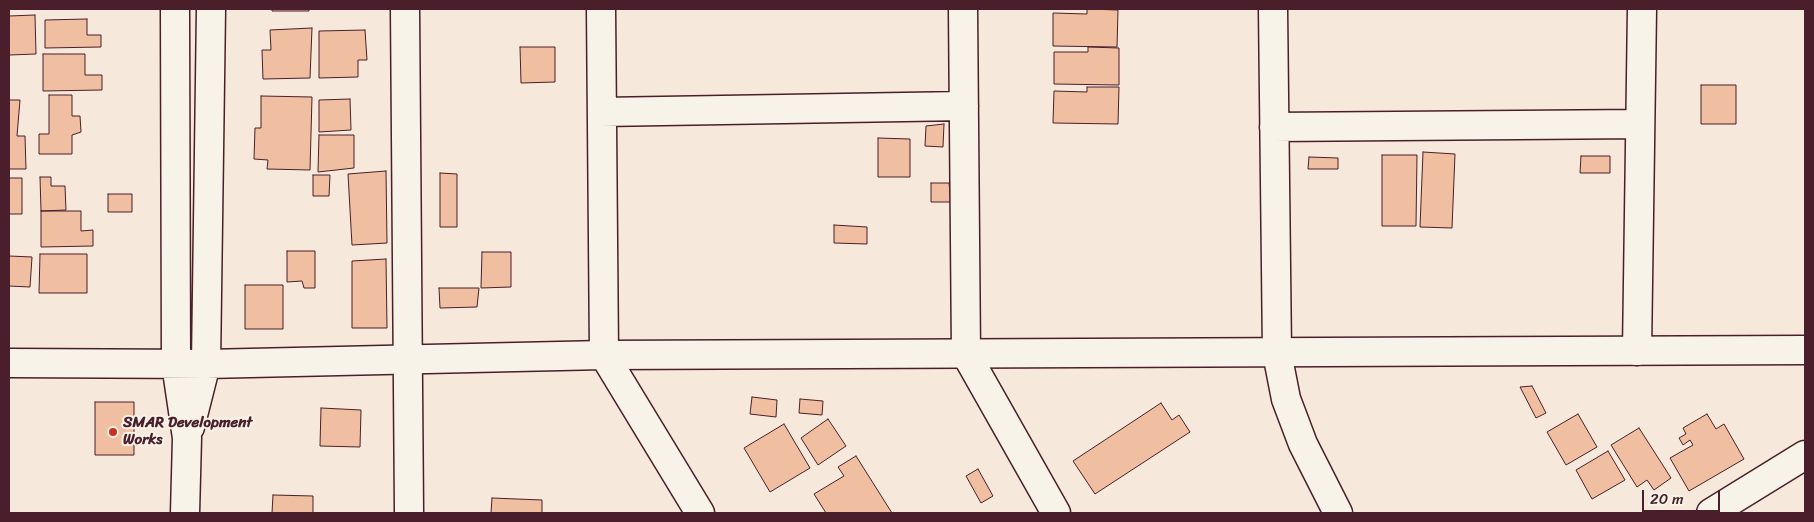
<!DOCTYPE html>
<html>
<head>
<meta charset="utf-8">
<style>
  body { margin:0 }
  #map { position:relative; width:1814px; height:522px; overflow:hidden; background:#f6e8da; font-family:Sriracha,sans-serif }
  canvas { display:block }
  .frame { position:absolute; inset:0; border:10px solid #4a1f2b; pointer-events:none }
  .scale { position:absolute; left:1642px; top:490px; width:78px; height:22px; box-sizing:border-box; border:2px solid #4a1f2b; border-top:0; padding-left:6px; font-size:15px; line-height:18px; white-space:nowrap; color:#4a1f2b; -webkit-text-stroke:4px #f7f3e8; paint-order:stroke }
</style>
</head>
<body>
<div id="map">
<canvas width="1814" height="522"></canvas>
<div class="frame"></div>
<div class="scale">20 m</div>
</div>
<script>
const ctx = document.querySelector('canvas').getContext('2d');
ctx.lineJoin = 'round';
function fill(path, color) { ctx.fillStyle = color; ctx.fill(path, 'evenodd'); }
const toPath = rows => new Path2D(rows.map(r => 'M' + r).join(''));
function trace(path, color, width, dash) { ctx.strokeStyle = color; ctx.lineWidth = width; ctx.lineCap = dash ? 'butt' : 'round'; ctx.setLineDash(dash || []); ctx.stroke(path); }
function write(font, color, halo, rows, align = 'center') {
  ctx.font = font + ' Sriracha,sans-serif'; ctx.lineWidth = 4; ctx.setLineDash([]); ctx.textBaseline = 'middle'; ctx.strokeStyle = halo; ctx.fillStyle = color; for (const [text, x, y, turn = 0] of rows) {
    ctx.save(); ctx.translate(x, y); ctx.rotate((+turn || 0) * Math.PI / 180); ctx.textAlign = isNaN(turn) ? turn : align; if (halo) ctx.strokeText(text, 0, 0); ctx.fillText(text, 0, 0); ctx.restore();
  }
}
const building = toPath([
  [272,9,309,9,309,11,272,11,272,9],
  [1087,9,1118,10,1117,47,1053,46,1053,13,1087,14,1087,9],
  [35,15,36,54,9,55,9,16,35,15],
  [87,19,87,35,101,35,101,47,45,48,45,20,87,19],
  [312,28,310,78,263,79,262,50,271,50,270,30,312,28],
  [365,30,367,60,358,60,358,77,319,78,319,31,365,30],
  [520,47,555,47,555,82,521,83,520,47],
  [1088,47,1119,48,1119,85,1054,84,1054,52,1088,52,1088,47],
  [43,54,85,54,85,75,102,75,102,90,43,91,43,54],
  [1701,85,1736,85,1736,124,1701,124,1701,85],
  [1087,87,1119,87,1118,124,1053,123,1054,91,1087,92,1087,87],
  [49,95,72,95,72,116,80,116,81,132,72,135,72,154,39,154,39,134,49,134,49,95],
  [261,96,312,97,310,170,267,169,268,160,254,159,255,128,261,128,261,96],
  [350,99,351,130,319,132,319,100,350,99],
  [9,100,20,100,17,136,25,136,26,169,9,169,9,100],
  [944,124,943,147,925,146,926,126,944,124],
  [319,135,354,135,354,168,318,172,319,135],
  [878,138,910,139,910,177,878,177,878,138],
  [1423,152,1455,154,1452,228,1420,227,1423,152],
  [1382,155,1417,155,1416,226,1382,226,1382,155],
  [1581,156,1610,156,1610,173,1580,173,1581,156],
  [1309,157,1338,158,1338,169,1308,169,1309,157],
  [386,171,387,243,352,245,348,174,386,171],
  [440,173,457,174,457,227,440,227,440,173],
  [313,175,330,175,329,196,313,196,313,175],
  [40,177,51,177,51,186,65,186,66,210,41,211,40,177],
  [9,178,22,178,22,214,9,214,9,178],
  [931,183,949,183,951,202,931,202,931,183],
  [108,194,132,194,132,212,108,212,108,194],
  [41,211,81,211,81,231,93,230,93,246,41,247,41,211],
  [834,225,867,227,867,244,834,243,834,225],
  [287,251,315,251,315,288,304,288,302,281,287,282,287,251],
  [482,252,511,252,511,287,481,288,482,252],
  [40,254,87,254,87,293,39,293,40,254],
  [9,256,32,257,30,287,9,286,9,256],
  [386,259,387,328,352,328,352,261,386,259],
  [245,285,283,285,283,329,245,329,245,285],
  [439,288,479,288,477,307,440,308,439,288],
  [1532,386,1546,413,1536,418,1520,387,1532,386],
  [752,397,777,400,776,417,750,414,752,397],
  [800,399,823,401,822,415,799,413,800,399],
  [95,402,134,402,134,455,95,455,95,402],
  [1161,403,1172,420,1179,415,1190,432,1095,494,1073,461,1161,403],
  [321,408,361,410,360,447,320,446,321,408],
  [1578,414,1597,447,1566,465,1547,432,1578,414],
  [1707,414,1716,429,1724,424,1744,459,1689,491,1670,458,1693,445,1690,440,1683,445,1679,438,1686,434,1683,428,1707,414],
  [828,419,846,446,818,465,801,438,828,419],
  [784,424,810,468,770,492,744,448,784,424],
  [1639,428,1671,478,1654,490,1647,480,1637,487,1611,445,1639,428],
  [1608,451,1625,480,1592,499,1576,470,1608,451],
  [856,456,892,513,826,513,814,494,844,476,838,467,856,456],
  [978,469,993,496,981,503,966,476,978,469],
  [273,495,313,496,313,513,272,513,273,495],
  [492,498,542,500,542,513,491,513,492,498]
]);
fill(building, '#f0bea0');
trace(building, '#4a1f2b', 1);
const minor = toPath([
  [405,9,409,513],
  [601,9,604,355,700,513],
  [963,9,966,354,1056,513],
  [1273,9,1277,353,1286,399,1303,444,1338,513],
  [602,112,964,106],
  [1274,127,1640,124],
  [1637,351,1642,9],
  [1711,513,1805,455]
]);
const tertiary = toPath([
  [175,9,176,364,187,438,185,513],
  [9,363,206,364,604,355,1805,350],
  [190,427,206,364,211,9]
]);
trace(minor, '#4a1f2b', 31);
trace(tertiary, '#4a1f2b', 31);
trace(minor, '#f7f3e8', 28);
trace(tertiary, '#f7f3e8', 28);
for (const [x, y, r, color] of [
  [113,432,5,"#c8321e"]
]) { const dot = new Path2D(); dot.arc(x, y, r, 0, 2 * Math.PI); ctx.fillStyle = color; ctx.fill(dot); trace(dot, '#f7f3e8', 2); }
write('bold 15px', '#4a1f2b', '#f7f3e8', [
  ["SMAR Development",123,423],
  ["Works",123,440]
], 'left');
</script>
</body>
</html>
